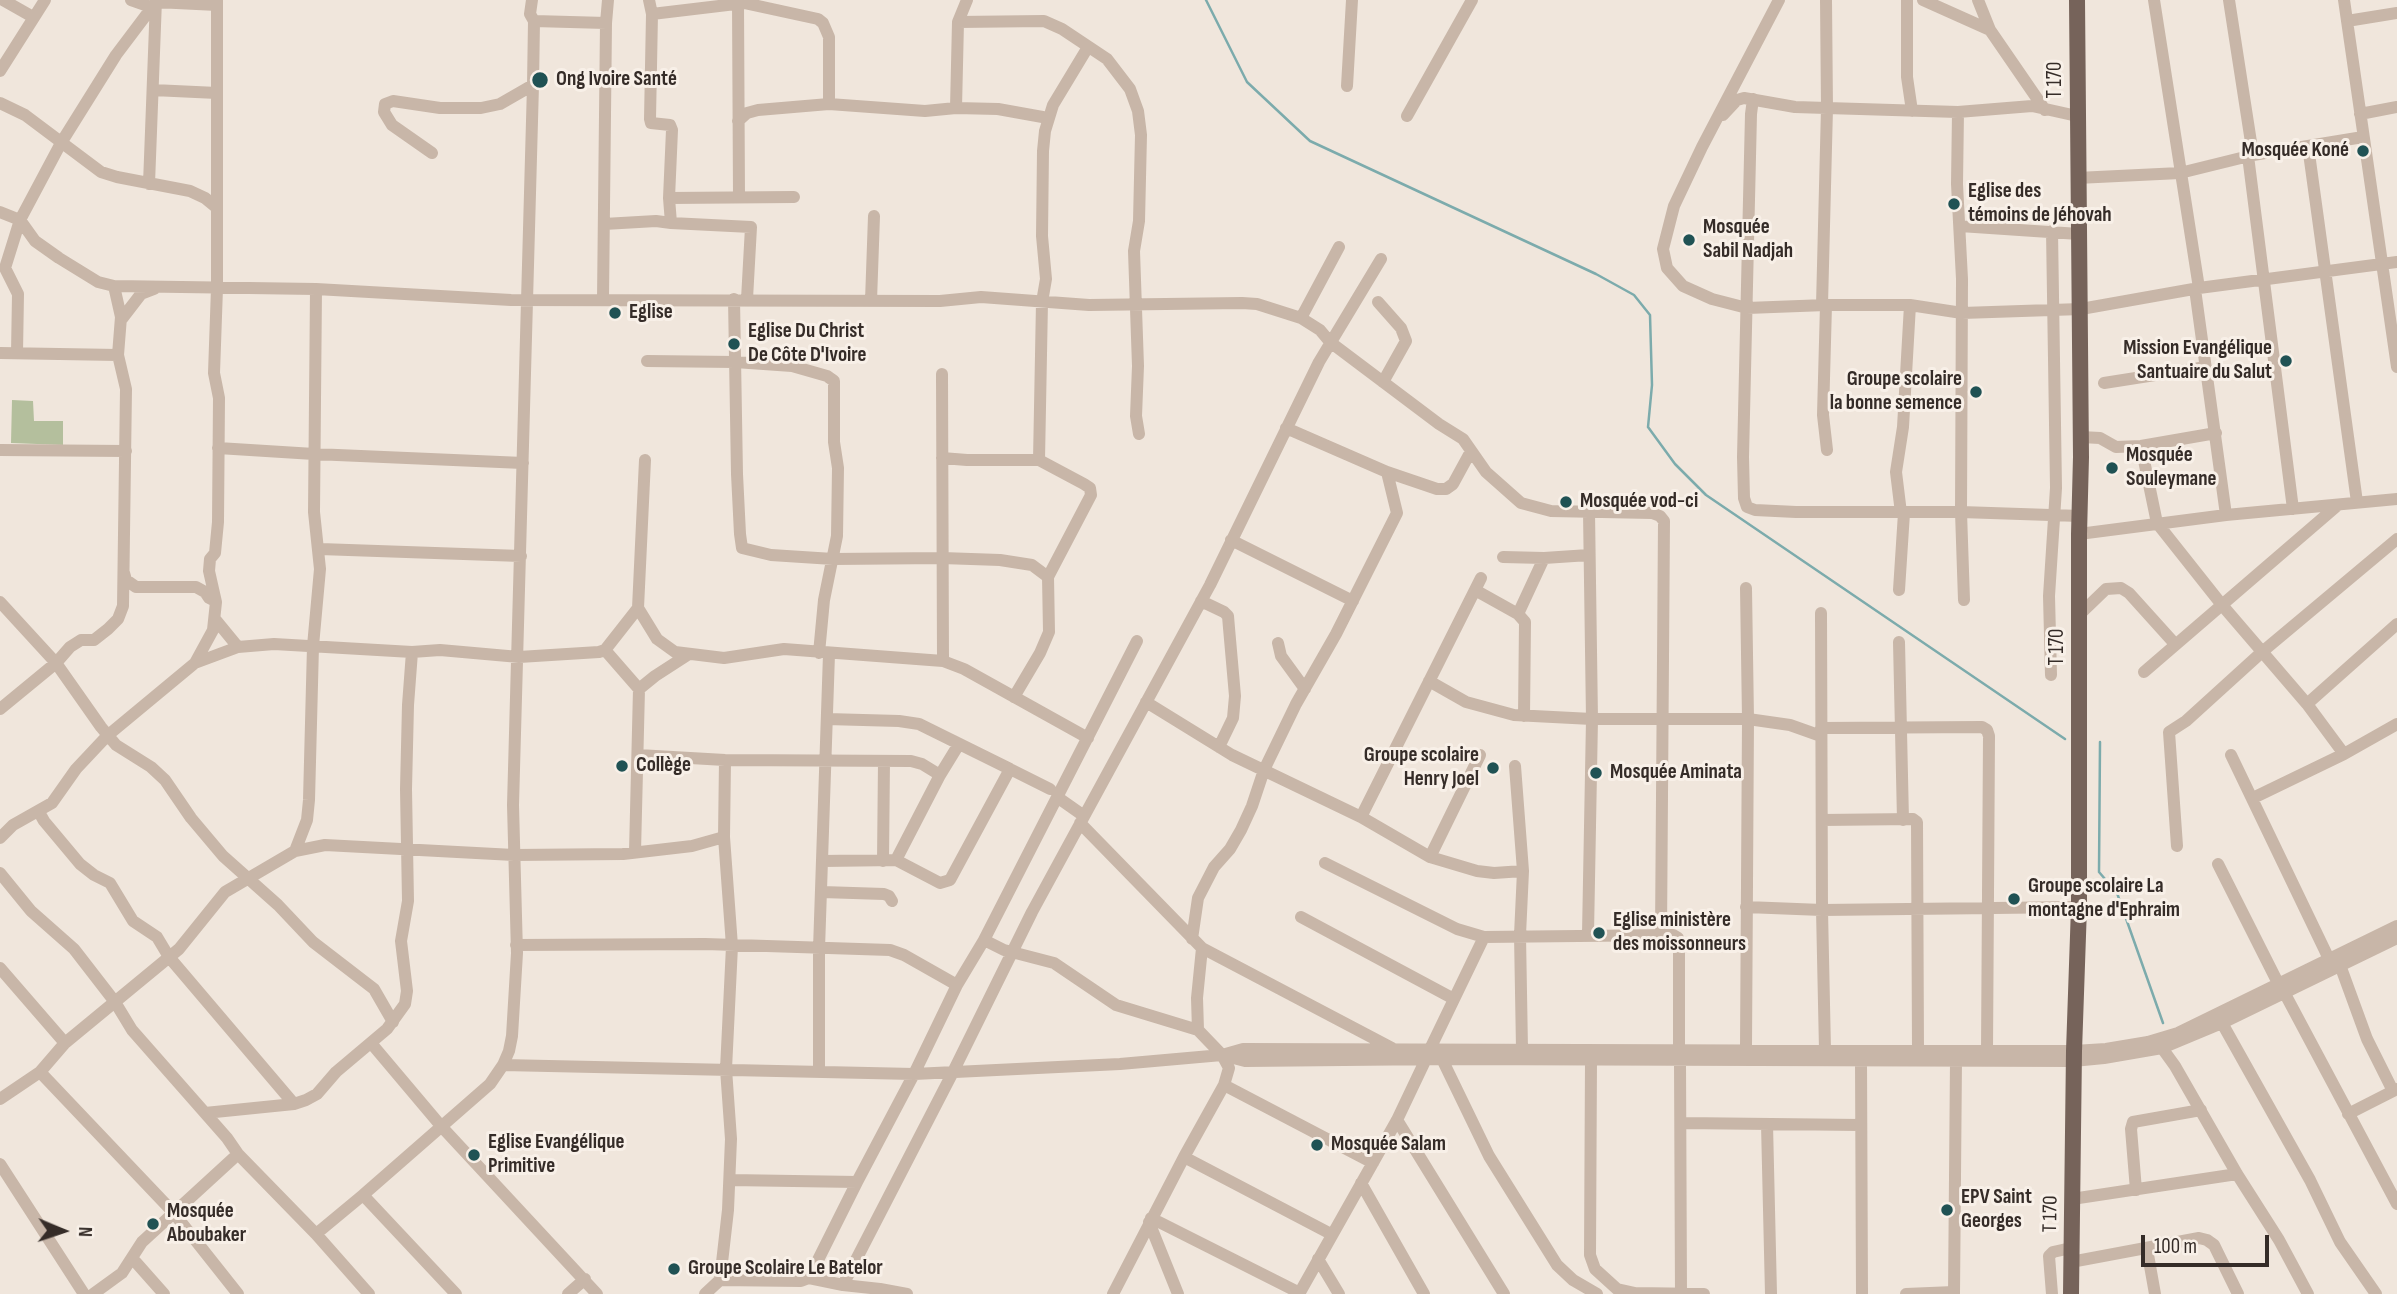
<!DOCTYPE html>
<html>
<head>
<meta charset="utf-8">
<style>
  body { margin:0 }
  #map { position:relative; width:2397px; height:1294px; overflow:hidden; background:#f0e6dc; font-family:"Sofia Sans Condensed",sans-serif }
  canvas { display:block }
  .north { position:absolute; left:28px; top:1196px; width:70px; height:70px; -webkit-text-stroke:5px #f8f0e8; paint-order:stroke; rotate:92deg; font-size:19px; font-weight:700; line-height:28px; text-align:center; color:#352c28 }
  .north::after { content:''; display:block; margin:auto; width:24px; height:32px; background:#352c28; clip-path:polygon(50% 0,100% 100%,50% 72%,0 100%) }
  .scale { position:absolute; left:2141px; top:1235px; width:128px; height:32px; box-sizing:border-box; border:4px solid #352c28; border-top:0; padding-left:9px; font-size:21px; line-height:24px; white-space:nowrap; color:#352c28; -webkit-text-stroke:5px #f8f0e8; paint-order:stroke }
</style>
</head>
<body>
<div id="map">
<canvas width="2397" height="1294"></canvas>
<div class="north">N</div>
<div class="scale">100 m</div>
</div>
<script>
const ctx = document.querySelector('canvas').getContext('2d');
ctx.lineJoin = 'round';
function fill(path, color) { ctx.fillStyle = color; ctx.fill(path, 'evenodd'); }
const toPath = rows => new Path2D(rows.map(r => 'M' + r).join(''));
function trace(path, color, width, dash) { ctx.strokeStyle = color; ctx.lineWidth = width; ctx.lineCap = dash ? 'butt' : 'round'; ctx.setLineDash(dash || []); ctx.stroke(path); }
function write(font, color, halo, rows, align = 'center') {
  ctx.font = font + ' "Sofia Sans Condensed",sans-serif'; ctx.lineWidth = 6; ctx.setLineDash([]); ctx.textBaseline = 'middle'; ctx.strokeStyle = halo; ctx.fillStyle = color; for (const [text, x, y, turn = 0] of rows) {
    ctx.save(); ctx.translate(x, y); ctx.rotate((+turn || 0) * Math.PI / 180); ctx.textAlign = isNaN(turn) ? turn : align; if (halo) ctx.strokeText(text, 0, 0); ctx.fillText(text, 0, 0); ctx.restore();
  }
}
fill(toPath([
  [12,400,33,401,34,421,63,421,63,445,11,443]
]), '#b4bf9d');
trace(toPath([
  [1206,0,1247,82,1310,141,1596,274,1634,295,1650,315,1652,385,1648,427,1675,464,1706,495,2065,739],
  [2100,742,2099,872,2117,893,2163,1023]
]), '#7cabac', 2.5);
trace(toPath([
  [3,0,33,17],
  [131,0,151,7],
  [1779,0,1702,147,1674,206,1663,249,1667,268,1683,286,1712,299,1747,308,1826,305],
  [1826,0,1827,108,1958,112,2032,106,2077,116],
  [1907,0,1907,77,1912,111],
  [1923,0,1990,30],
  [1978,0,1990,30,2045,110],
  [2154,0,2199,288],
  [2229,0,2253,155],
  [2344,0,2397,367],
  [738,3,739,196],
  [652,14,744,3,818,19,823,23,829,37,829,104,758,110,747,113,738,121],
  [534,21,606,23],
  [2347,21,2397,13],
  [958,22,967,0],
  [0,71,45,0],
  [1347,86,1352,0],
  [153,90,217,93],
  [1753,99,1751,114,1743,457,1744,498,1747,507,1755,510,1796,512,1961,512,1964,600],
  [0,103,25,115,101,172,117,177,190,191,205,198,216,207],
  [829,104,925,111,956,108],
  [1958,112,1957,184,1962,279,1961,512,2080,516],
  [2360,114,2397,107],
  [1723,115,1737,100,1744,98,1795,107,1827,108,1822,305],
  [1407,116,1472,0],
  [1048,118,998,109,956,108,958,22,1044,21,1062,29,1107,59,1130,89,1138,111,1141,135,1139,221,1134,251,1138,366,1136,416,1139,434],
  [2308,146,2357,502],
  [432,153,392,125,384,112,385,104,393,101,440,108,481,108,500,104,533,85],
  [2248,156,2293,509],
  [2077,178,2180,173,2253,155,2363,137],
  [149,184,156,0],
  [669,198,794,197],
  [0,212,20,220,35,241,59,258,98,282,114,286,316,289,511,300,940,301,981,297,1089,305,1242,303,1257,304,1301,318,1320,330,1330,342,1439,424,1463,439,1486,472,1521,503,1551,511,1652,513,1660,516,1664,521,1661,934],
  [671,223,751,227,747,299],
  [604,224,656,221,671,223,669,198,672,130,670,125,651,123,650,119,652,14,649,0],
  [1960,226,2079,234],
  [2195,289,2226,515],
  [603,299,606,23,608,0],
  [734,299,737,474,740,534,742,548,771,555,833,559,942,558,1000,560,1032,565,1048,577,1049,632,1040,653,1014,697],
  [871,301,874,216],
  [1378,302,1401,328,1406,341,1383,382],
  [1910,305,1962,313,2081,309,2199,288,2397,262],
  [1301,318,1339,247],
  [121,320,141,294,154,289],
  [0,353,118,355],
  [17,353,18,294,5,268,20,220,61,143,116,55,156,2,217,5],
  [647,361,735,362,792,366,827,376,834,381,834,442,838,468,837,536,824,600,819,653],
  [942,374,943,661],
  [2104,383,2206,367],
  [2081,437,2100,438,2116,447,2141,446,2216,433],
  [2141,446,2157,523,2222,605,2307,704,2344,754],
  [218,448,314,454,523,463],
  [0,450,126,451],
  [1827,450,1823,415,1826,305,1910,305,1903,427,1896,472,1901,513],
  [942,458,967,460,1039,460],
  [645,460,638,608,657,639,675,652,724,658,784,649,943,661,964,669,1088,738],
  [1387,472,1437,489,1446,489,1453,484,1471,451],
  [2079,534,2226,515,2397,499],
  [1231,540,1353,601],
  [320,549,521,556],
  [1503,557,1544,558],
  [124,573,126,580,136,587,196,587,205,592,209,598,215,601],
  [1048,577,1091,495,1090,488,1084,484,1039,460,1042,302,1046,279,1042,236,1043,151,1045,131,1053,105,1088,47],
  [1475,590,1518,614,1544,558,1589,555],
  [1899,590,1904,513],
  [1201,601,1224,612,1228,616,1229,628,1235,696,1233,718,1219,747],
  [0,602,56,663,101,727,116,745,151,767,165,780,191,818,223,856,278,905,313,942,374,989,393,1022],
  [1821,613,1822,910,1825,1050],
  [1518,614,1525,622,1524,716],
  [2079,615,2106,589,2121,588,2129,593,2175,644],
  [215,619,238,647],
  [1899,642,1903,820],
  [1278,643,1281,656,1305,689],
  [605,650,639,689,635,852],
  [195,663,238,647,274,644,412,652,440,650,519,657,599,652,605,650,638,608],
  [2144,672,2338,505],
  [2051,675,2049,596,2056,488,2052,231],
  [1429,681,1466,702,1514,715,1592,719,1748,719,1790,725,1821,736],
  [639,689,655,676,689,654],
  [1146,702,1232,755,1361,817,1430,857,1477,871,1494,873,1523,871],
  [2307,704,2397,624],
  [0,709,56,663,70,647,81,640,94,640,108,629,118,619,123,606,126,389,118,355,121,317,114,286],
  [827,719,899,721,919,724,1010,769,950,880,940,883,896,860],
  [1821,728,1982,727,1987,730,1989,736,1987,1051],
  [638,755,725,760,911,761,922,764,940,775],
  [2231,755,2329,959],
  [1515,766,1523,871,1520,935,1522,1049],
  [1010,769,1050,789],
  [1057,797,1084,816],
  [2253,798,2344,754,2397,724],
  [39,812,44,821,80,864,94,875,110,883,133,921,157,937,169,957,294,1104],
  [1361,817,1481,578],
  [1822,820,1913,819,1917,822,1918,1051],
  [1080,823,1202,948,1392,1048],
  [0,838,13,825,52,803,76,769,107,736,195,663,213,630,216,602,209,571,210,559,215,553,218,522,219,398,214,373,217,288,217,0],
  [2177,846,2169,732,2186,721,2262,652,2397,539],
  [295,851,307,820,309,800,313,646,320,569,314,512,316,289],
  [1430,857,1480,755],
  [823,861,896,860,940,775,959,744],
  [883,861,884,761],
  [1325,863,1457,929,1484,937,1673,935,1678,938,1679,944,1679,1050],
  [2218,864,2279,985],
  [0,873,31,911,74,949,115,1002,132,1030,227,1138,238,1154],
  [822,892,884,894,889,896,892,901],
  [1746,907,1822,910,2079,907],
  [1301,917,1454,999],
  [1588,934,1592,719,1589,512],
  [1192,939,1198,898,1214,867,1230,849,1241,830,1252,806,1264,770,1296,704,1336,634,1397,513,1387,472,1286,428],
  [984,940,1004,950,1054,963,1116,1005,1198,1030,1222,1055,1229,1068,1224,1085,1184,1157,1113,1294],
  [516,945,705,944,890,950,904,955,957,985],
  [2340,965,2367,1039,2393,1091],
  [0,968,65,1043],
  [2284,992,2397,1204],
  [2222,1023,2310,1180,2340,1242,2376,1294],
  [1198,1030,1197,998,1202,948],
  [371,1043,441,1126,597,1294],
  [2162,1048,2175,1066,2237,1174,2279,1240,2308,1294],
  [1430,1049,1484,937],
  [1746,1049,1748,719,1746,588],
  [1222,1055,1245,1061,1442,1059,2073,1061,2104,1058,2162,1048,2222,1023,2397,938],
  [1442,1059,1489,1156,1557,1265,1573,1280,1597,1294],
  [1591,1060,1590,1255,1595,1269,1617,1289,1635,1293,1704,1294],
  [1680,1061,1681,1294],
  [1861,1061,1862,1294],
  [503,1065,914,1074,1120,1064,1222,1055,1243,1049,1918,1051,2074,1051,2106,1049,2148,1042,2178,1033,2397,926],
  [819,1071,819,949,829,654],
  [40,1072,173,1212,238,1294],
  [1224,1085,1373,1163],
  [0,1099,40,1072,65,1043,179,949,225,892,295,851,325,845,514,855,623,854,692,846,724,837],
  [205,1113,294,1104,306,1100,317,1094,336,1072,387,1029,405,1004,407,991,401,941,408,901,406,789,408,705,412,652],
  [2348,1114,2397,1089],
  [1397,1120,1504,1294],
  [1682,1123,1860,1125],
  [1767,1124,1771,1294],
  [1184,1157,1331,1234],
  [0,1164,84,1294],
  [730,1180,857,1182],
  [1361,1183,1424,1294],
  [2136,1190,2131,1129,2133,1122,2201,1110],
  [363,1195,456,1294],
  [2072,1199,2237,1174],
  [1151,1218,1300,1293],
  [1149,1222,1178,1294],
  [316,1234,369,1294],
  [2147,1249,2155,1294],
  [133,1259,164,1294],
  [1318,1259,1339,1294],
  [2071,1262,2199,1238,2207,1240,2214,1245,2238,1294],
  [809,1278,857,1182,914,1074,957,985,984,940,1137,641],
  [720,1280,728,1210,731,1139,726,1069,732,946,724,837,725,760],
  [843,1285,953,1072,1032,912,1210,585,1319,362,1381,259],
  [875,1292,880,1289,907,1294],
  [93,1294,122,1273,142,1242,238,1154,316,1234,363,1195,490,1084,503,1065,509,1051,512,1036,517,953,513,805,533,85,534,21,530,14,532,0],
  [568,1294,585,1279],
  [705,1294,720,1280,801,1281,809,1278,843,1285,880,1289],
  [1299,1294,1397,1120,1426,1059],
  [1906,1294,1954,1292],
  [1954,1294,1956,1060],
  [2052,1294,2049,1256,2053,1252,2071,1248]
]), '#c8b6a8', 12);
trace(toPath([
  [2071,1294,2074,1051,2079,907,2079,534,2081,457,2077,0]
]), '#76635a', 16);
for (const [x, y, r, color] of [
  [540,80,9,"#205254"],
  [2363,151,7,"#205254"],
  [1954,204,7,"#205254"],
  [1689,240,7,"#205254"],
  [615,313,7,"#205254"],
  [734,344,7,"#205254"],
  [2286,361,7,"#205254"],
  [1976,392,7,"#205254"],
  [2112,468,7,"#205254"],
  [1566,502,7,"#205254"],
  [622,766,7,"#205254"],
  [1493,768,7,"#205254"],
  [1596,773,7,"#205254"],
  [2014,899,7,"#205254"],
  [1599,933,7,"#205254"],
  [1317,1145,7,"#205254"],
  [474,1155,7,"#205254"],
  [1947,1210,7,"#205254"],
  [153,1224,7,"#205254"],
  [674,1269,7,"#205254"]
]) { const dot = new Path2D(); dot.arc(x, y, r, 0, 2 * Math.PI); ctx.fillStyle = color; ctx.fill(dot); trace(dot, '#f8f0e8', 2.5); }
write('bold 21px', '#352c28', '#f8f0e8', [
  ["Ong Ivoire Santé",556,80],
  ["Mosquée Koné",2349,151,"right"],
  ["Eglise des",1968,192],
  ["témoins de Jéhovah",1968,216],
  ["Mosquée",1703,228],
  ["Sabil Nadjah",1703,252],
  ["Eglise",629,313],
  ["Eglise Du Christ",748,332],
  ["De Côte D'Ivoire",748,356],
  ["Mission Evangélique",2272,349,"right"],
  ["Santuaire du Salut",2272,373,"right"],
  ["Groupe scolaire",1962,380,"right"],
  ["la bonne semence",1962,404,"right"],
  ["Mosquée",2126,456],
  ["Souleymane",2126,480],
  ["Mosquée vod-ci",1580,502],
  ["Groupe scolaire",1479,756,"right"],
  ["Henry Joel",1479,780,"right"],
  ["Collège",636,766],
  ["Mosquée Aminata",1610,773],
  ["Groupe scolaire La",2028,887],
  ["montagne d'Ephraim",2028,911],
  ["Eglise ministère",1613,921],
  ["des moissonneurs",1613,945],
  ["Eglise Evangélique",488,1143],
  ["Primitive",488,1167],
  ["Mosquée Salam",1331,1145],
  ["EPV Saint",1961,1198],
  ["Georges",1961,1222],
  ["Mosquée",167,1212],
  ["Aboubaker",167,1236],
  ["Groupe Scolaire Le Batelor",688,1269]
], 'left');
write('21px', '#352c28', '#f8f0e8', [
  ["T 170",2056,80,-90],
  ["T 170",2058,647,-90],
  ["T 170",2051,1214,-89]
]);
</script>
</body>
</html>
